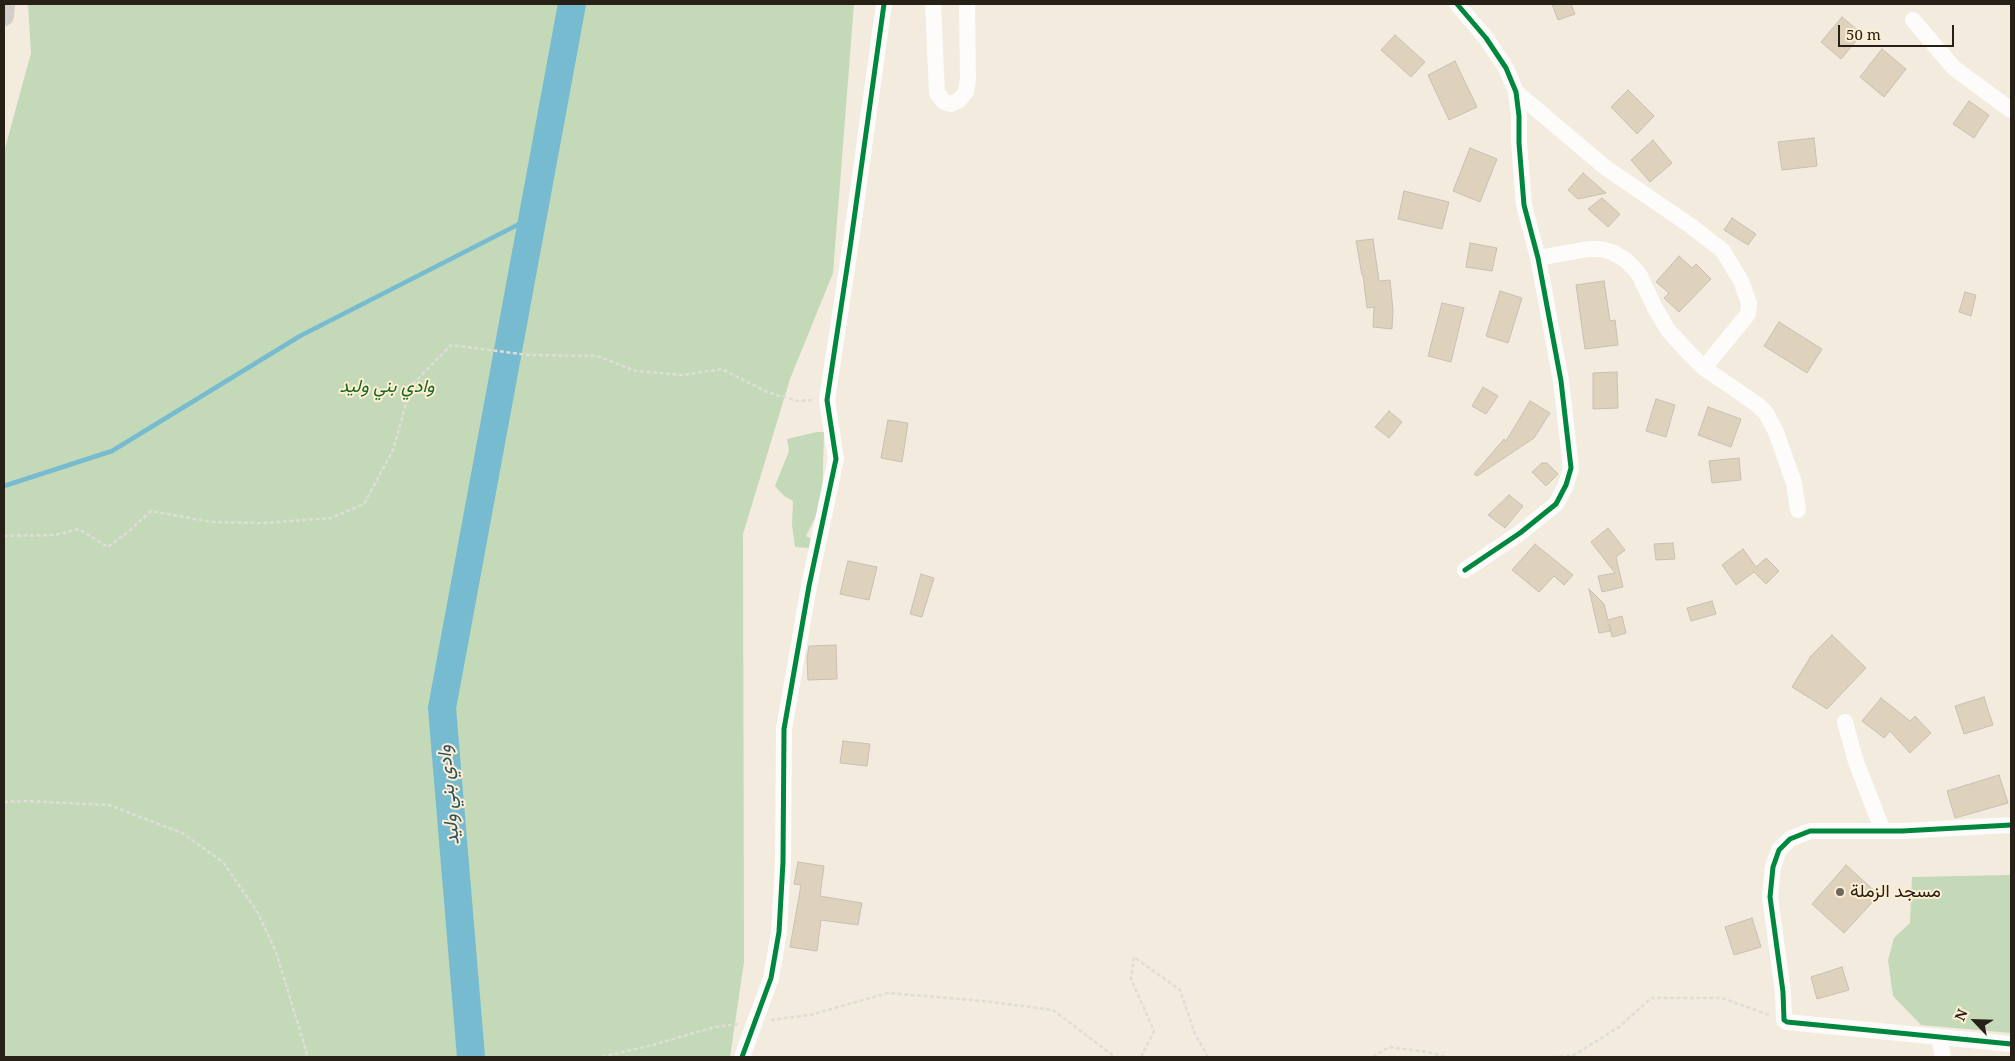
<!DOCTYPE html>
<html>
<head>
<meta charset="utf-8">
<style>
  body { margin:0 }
  #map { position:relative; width:2015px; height:1061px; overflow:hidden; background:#f3ebdd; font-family:"Noto Serif",serif }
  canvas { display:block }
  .frame { position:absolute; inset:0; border:5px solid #262016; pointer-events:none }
  .north { position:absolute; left:1950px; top:996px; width:50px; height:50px; -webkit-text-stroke:4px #fdeed3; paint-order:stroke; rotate:294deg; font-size:14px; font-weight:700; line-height:20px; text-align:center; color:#262016 }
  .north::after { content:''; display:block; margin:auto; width:18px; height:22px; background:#262016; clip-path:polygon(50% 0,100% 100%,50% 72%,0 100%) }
  .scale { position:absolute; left:1838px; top:25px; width:116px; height:22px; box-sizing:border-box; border:2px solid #262016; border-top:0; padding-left:6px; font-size:15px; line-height:18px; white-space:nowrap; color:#262016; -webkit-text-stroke:4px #fdeed3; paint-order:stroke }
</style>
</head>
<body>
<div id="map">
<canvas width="2015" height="1061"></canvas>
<div class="frame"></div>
<div class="north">N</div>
<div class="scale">50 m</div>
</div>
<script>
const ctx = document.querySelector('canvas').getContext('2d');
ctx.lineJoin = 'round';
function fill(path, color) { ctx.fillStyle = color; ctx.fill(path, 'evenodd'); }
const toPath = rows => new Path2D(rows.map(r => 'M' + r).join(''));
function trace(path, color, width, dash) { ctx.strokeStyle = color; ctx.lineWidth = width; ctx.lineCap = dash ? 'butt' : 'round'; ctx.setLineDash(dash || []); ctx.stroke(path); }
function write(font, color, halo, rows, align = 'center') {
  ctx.font = font + ' "Noto Serif",Vazirmatn,serif'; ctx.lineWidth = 4; ctx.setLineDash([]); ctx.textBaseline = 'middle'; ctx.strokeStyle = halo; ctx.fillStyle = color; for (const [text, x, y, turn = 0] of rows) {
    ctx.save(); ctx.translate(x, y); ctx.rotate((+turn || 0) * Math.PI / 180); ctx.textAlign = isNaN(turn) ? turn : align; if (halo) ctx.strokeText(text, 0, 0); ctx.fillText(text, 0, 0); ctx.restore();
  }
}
fill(toPath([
  [28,4,854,4,833,273,790,379,743,534,744,962,730,1057,4,1057,4,152,31,53],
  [817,432,824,432,822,504,806,536,813,540,810,548,795,547,792,525,793,501,784,496,775,486,789,451,787,439],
  [2011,875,2011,1033,1921,1025,1893,996,1888,960,1894,938,1910,923,1912,877]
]), '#c3d9b8');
trace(toPath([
  [4,486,112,451,300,336,533,217]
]), '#77bbd0', 4.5);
trace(toPath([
  [471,1057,442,708,572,4]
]), '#77bbd0', 28);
const building = toPath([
  [1552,4,1571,4,1575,14,1558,20,1552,4],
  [1842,17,1862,34,1841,59,1821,42,1842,17],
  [1395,35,1425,62,1411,77,1381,50,1395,35],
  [1882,49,1906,69,1884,97,1860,77,1882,49],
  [1455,61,1477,107,1449,120,1428,75,1455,61],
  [1628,90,1654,116,1637,134,1611,107,1628,90],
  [1969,101,1989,115,1974,138,1953,124,1969,101],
  [1814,138,1817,166,1782,170,1778,142,1814,138],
  [1653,140,1672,163,1650,182,1631,160,1653,140],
  [1470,148,1497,159,1480,202,1453,191,1470,148],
  [1583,173,1606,193,1578,199,1568,190,1583,173],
  [1404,191,1449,202,1442,229,1398,219,1404,191],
  [1602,198,1620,214,1608,227,1588,209,1602,198],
  [1732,218,1756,234,1748,245,1724,230,1732,218],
  [1373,239,1379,281,1390,280,1393,310,1392,329,1373,327,1374,307,1367,308,1363,275,1362,275,1356,241,1373,239],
  [1470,243,1497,248,1492,271,1466,267,1470,243],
  [1679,256,1692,268,1696,264,1711,279,1679,312,1664,298,1669,293,1656,282,1679,256],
  [1604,281,1610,321,1615,320,1618,345,1585,349,1576,285,1604,281],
  [1500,291,1522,298,1508,343,1486,336,1500,291],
  [1965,292,1976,295,1971,316,1959,312,1965,292],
  [1442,303,1464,308,1451,362,1428,356,1442,303],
  [1779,322,1822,349,1807,373,1764,346,1779,322],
  [1617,372,1618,408,1593,409,1593,373,1617,372],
  [1483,387,1498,396,1486,414,1472,406,1483,387],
  [1656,399,1675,405,1666,437,1646,431,1656,399],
  [1530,401,1550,413,1534,438,1477,476,1474,474,1504,439,1506,441,1530,401],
  [1708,407,1741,419,1731,447,1698,435,1708,407],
  [1389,411,1402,422,1389,438,1375,427,1389,411],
  [888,420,908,423,902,462,881,458,888,420],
  [1739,458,1741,480,1712,483,1709,461,1739,458],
  [1542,463,1547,463,1558,474,1546,486,1532,472,1542,463],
  [1509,495,1523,506,1505,528,1488,515,1509,495],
  [1608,528,1625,550,1616,557,1623,587,1602,592,1598,576,1615,573,1591,542,1608,528],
  [1673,543,1675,559,1656,560,1654,544,1673,543],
  [1535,544,1573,575,1564,585,1554,576,1539,592,1512,570,1535,544],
  [1743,549,1756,567,1766,558,1779,571,1766,584,1754,572,1736,585,1722,565,1743,549],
  [848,561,877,567,869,600,840,594,848,561],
  [921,574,934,578,922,617,910,614,921,574],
  [1589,589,1604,604,1608,620,1622,616,1626,633,1612,637,1609,624,1611,631,1599,633,1589,589],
  [1712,601,1716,614,1691,621,1687,608,1712,601],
  [1832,635,1866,668,1827,709,1792,687,1811,656,1832,635],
  [836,645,837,679,808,680,807,658,809,646,836,645],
  [1984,697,1993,725,1964,734,1955,706,1984,697],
  [1881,698,1910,721,1915,716,1931,733,1910,753,1890,731,1884,738,1862,721,1881,698],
  [843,741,870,744,867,766,840,763,843,741],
  [1999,775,2008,803,1955,818,1947,791,1999,775],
  [798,862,824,866,820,896,862,903,858,925,821,920,817,951,790,947,801,885,794,884,798,862],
  [1846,865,1879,895,1844,933,1812,904,1846,865],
  [1752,918,1761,947,1734,955,1725,927,1752,918],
  [1842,967,1849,990,1817,999,1811,977,1842,967]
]);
fill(building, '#ded2bd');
trace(building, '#c6c0b4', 1);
trace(toPath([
  [4,536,55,535,79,529,108,547,128,532,151,511,212,522,262,523,331,518,364,504,393,450,411,386,451,345,528,355,597,356,636,371,682,375,722,369,767,392,798,401,812,400],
  [4,802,26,801,109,805,182,833,223,862,258,913,276,952,308,1057],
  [771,1020,810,1015,888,993,984,1001,1053,1010,1115,1057],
  [602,1057,656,1044,715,1027,739,1024],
  [1141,1057,1154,1031,1131,979,1134,957,1180,990,1195,1034,1208,1057],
  [1373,1057,1389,1047,1428,1052,1446,1057],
  [1553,1057,1574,1055,1619,1027,1651,998,1722,998,1769,1015]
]), '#dfddd8', 2.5, [4, 2.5]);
trace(toPath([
  [933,4,937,93,944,102,951,104,958,101,966,92,968,79,967,4],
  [1457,4,1486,38,1506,68,1516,92,1519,116,1519,143,1524,205,1538,258,1561,381,1571,468,1566,485,1556,504,1520,533,1465,570],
  [1913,20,1954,68,2011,110],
  [1516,92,1606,168,1691,226,1723,251,1741,281,1749,303,1748,314,1704,368],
  [1538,258,1588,249,1600,249,1612,252,1626,260,1639,274,1655,308,1668,330,1688,352,1704,368,1758,405,1766,413,1776,432,1794,483,1798,510],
  [1845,722,1856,762,1883,831],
  [2011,825,1902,831,1810,831,1790,839,1779,850,1773,867,1770,897,1783,992,1784,1020,1787,1022,2011,1044],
  [1939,1037,1943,1057],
  [742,1057,771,978,779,932,783,862,784,729,809,586,836,459,827,400,850,248,884,4]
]), '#fdfcfa', 16);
trace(toPath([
  [4,16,5,4]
]), '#d3cfcb', 20);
trace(toPath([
  [1457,4,1486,38,1506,68,1516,92,1519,116,1519,143,1524,205,1538,258,1561,381,1571,468,1566,485,1556,504,1520,533,1465,570],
  [2011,825,1902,831,1810,831,1790,839,1779,850,1773,867,1770,897,1783,992,1784,1020,1787,1022,2011,1044],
  [742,1057,771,978,779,932,783,862,784,729,809,586,836,459,827,400,850,248,884,4]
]), '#00873e', 5);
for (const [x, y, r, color] of [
  [1840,892,5,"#6e675c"]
]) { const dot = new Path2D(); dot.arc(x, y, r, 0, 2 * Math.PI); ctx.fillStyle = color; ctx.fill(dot); trace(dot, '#fdeed3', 2); }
write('italic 18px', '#12681c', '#fdeed3', [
  ["وادي بني وليد",387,387]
]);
write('18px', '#262016', '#fdeed3', [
  ["مسجد الزملة",1850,892]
], 'left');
write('italic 19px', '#295363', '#fdeed3', [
  ["وادي بني وليد",449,795,-95]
]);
</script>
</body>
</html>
